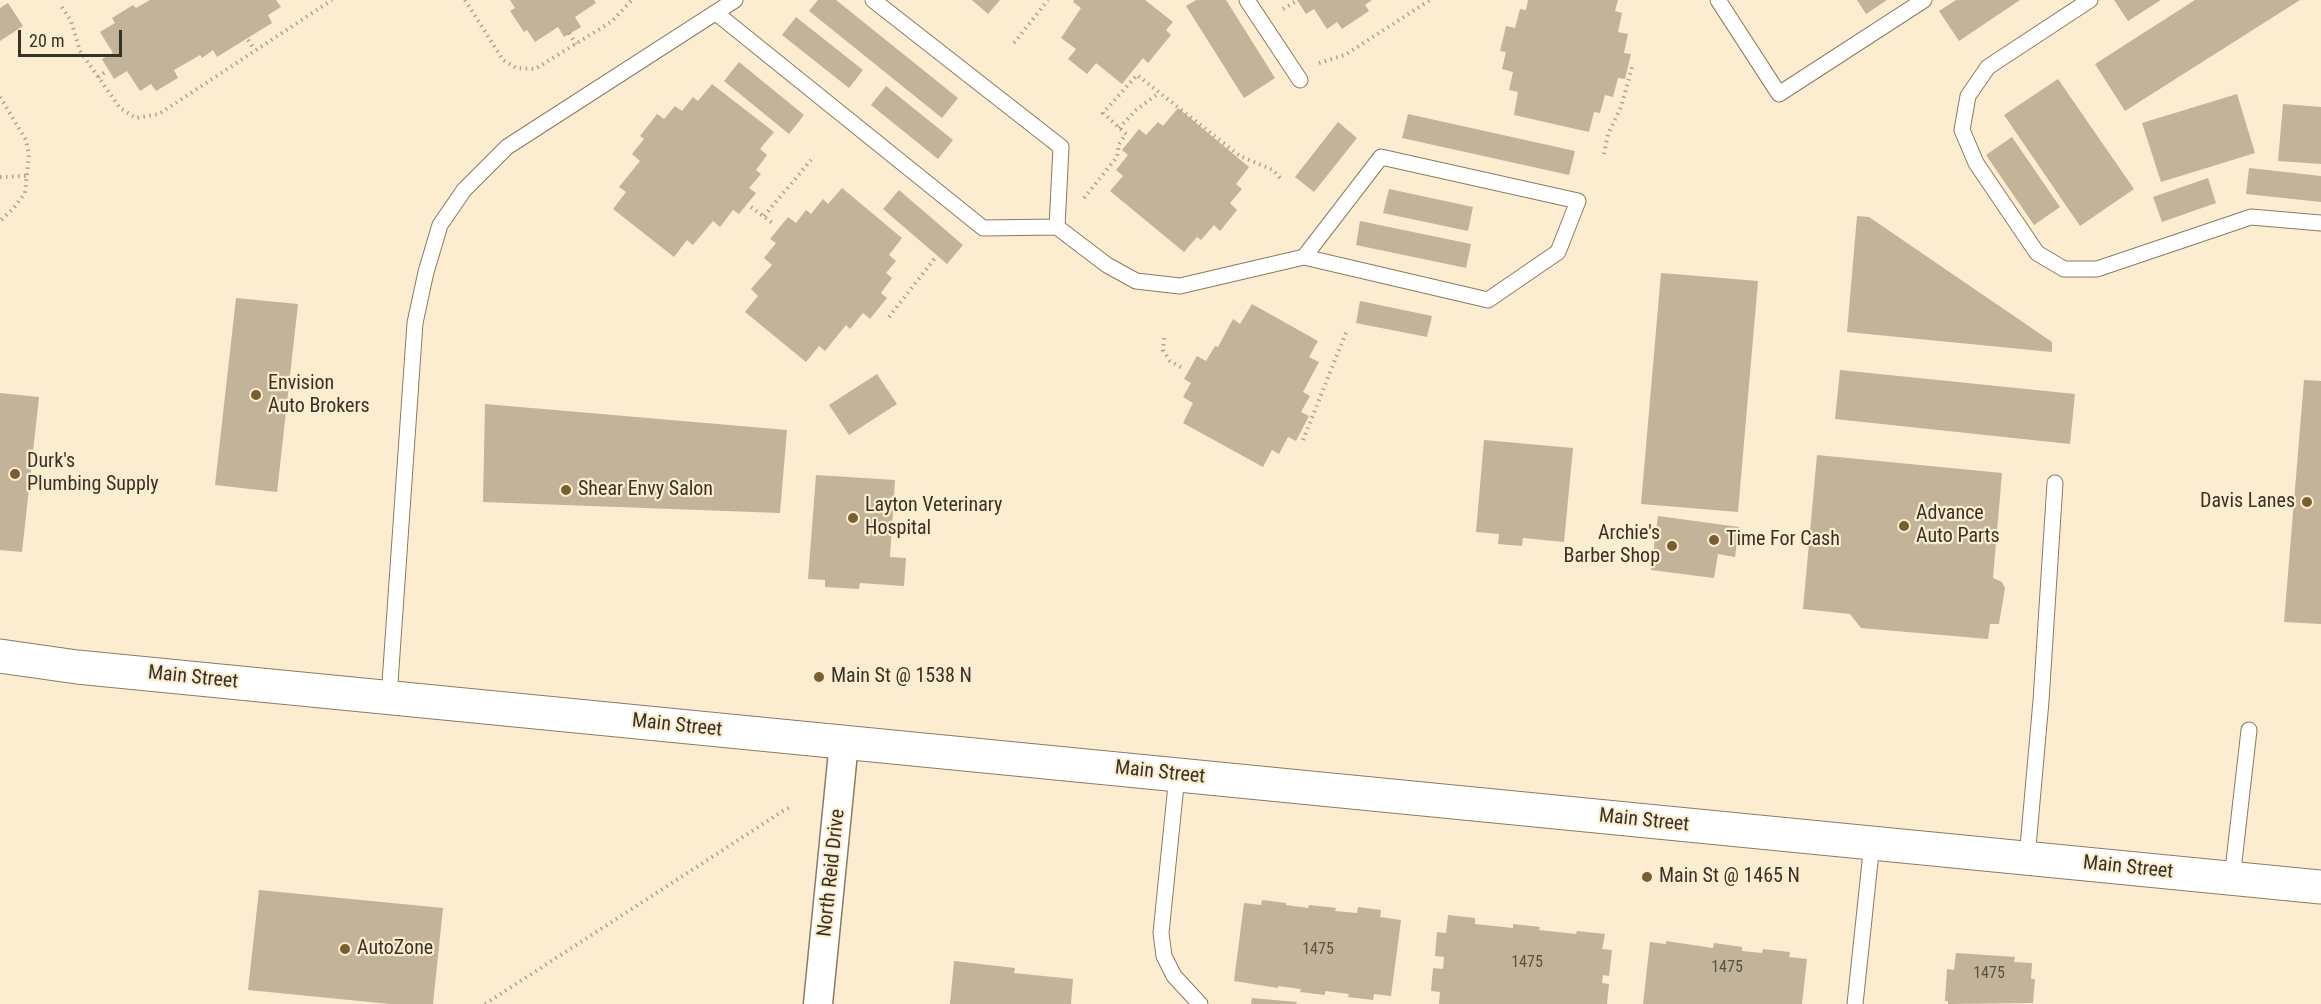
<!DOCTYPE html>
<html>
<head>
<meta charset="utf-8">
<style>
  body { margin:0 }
  #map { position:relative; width:2321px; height:1004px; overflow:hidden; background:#fcedd1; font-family:"Roboto Condensed",sans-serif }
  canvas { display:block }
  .scale { position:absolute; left:18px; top:30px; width:104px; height:27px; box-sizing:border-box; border:3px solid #373126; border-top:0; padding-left:8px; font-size:18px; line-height:21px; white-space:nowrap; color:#373126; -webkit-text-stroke:4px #fcedd1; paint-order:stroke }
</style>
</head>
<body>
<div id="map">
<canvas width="2321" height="1004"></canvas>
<div class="scale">20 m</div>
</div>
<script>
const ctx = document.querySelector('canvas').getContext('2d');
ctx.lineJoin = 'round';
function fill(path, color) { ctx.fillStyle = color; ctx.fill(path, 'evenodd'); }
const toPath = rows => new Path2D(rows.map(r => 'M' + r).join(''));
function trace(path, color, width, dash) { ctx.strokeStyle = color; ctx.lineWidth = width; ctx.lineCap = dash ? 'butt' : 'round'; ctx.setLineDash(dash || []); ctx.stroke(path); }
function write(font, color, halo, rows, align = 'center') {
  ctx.font = font + ' "Roboto Condensed",sans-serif'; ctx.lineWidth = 4.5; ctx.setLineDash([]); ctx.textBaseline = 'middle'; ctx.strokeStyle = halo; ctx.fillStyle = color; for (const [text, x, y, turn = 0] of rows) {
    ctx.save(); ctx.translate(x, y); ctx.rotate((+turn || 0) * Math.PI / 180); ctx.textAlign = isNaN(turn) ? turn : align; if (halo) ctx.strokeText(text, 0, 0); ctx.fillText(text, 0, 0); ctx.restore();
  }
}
fill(toPath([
  [150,0,276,0,281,7,268,15,272,23,217,57,213,50,202,58,200,55,174,70,178,78,156,91,151,84,140,91,127,71,114,79,102,59,113,53,100,32,115,23,112,18,133,5,136,8],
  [510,0,594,0,596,3,575,17,581,27,564,37,558,27,535,42,527,30,524,32,510,11,515,8],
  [818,0,836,0,958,98,942,118,809,11],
  [972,0,1000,0,988,14],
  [1074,0,1145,0,1173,22,1166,30,1171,35,1148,63,1143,58,1122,84,1096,63,1087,74,1068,59,1076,49,1061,38,1081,8,1073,2],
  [1196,0,1226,0,1275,78,1244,98,1186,6],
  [1297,0,1372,0,1365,5,1369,11,1342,29,1337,22,1327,29,1314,9,1306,14],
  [1528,0,1618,0,1615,11,1622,13,1618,32,1628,34,1624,53,1631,54,1625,79,1618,78,1613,97,1605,95,1600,113,1594,112,1589,132,1514,115,1518,92,1509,90,1513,72,1502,69,1506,52,1500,51,1506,26,1515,28,1520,9,1526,10],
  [1857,0,1887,0,1866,14],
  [1956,0,2020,0,1959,41,1939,11],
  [2114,0,2161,0,2128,21],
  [2195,0,2300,0,2125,111,2095,64],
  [8,3,23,26,0,41,0,8],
  [796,17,863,70,849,88,782,35],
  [739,62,804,115,789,134,724,81],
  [2058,79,2134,189,2080,226,2004,115],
  [712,84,774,132,760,149,767,155,756,170,761,174,749,188,756,193,739,214,733,210,720,227,713,221,693,245,687,240,674,257,613,209,626,192,619,187,640,161,632,154,644,139,640,136,657,114,664,119,675,106,682,111,693,97,698,101],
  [886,86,953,140,938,159,871,105],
  [2237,94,2255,153,2161,182,2142,123],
  [2283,104,2321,107,2321,164,2278,161],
  [1178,108,1249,167,1236,184,1242,189,1230,203,1237,210,1220,231,1214,225,1201,240,1197,237,1184,252,1110,191,1123,176,1116,170,1128,155,1122,150,1139,129,1146,135,1158,122,1163,126],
  [1408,114,1575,151,1569,175,1402,138],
  [1338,122,1357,138,1314,192,1295,177],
  [2012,137,2060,207,2034,225,1986,155],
  [2249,168,2321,176,2321,202,2246,194],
  [2208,178,2216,203,2162,222,2153,197],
  [842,188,902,238,889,255,896,261,886,273,892,278,881,293,887,298,870,319,863,313,850,329,846,325,825,351,819,346,806,362,745,312,758,296,751,289,772,265,764,258,776,243,770,239,788,217,796,223,806,210,811,214,823,199,828,204],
  [1389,189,1473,207,1468,231,1383,213],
  [899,190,963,245,947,264,883,209],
  [1857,216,1869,217,2052,342,2052,352,1847,332],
  [1360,221,1471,244,1466,268,1356,245],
  [1661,273,1758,281,1738,512,1641,504],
  [236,298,298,304,277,492,215,485],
  [1360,301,1432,316,1427,337,1356,323],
  [1252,304,1318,341,1309,357,1319,362,1303,392,1310,396,1301,412,1309,416,1296,441,1288,437,1279,454,1272,450,1263,467,1183,423,1193,403,1183,397,1191,383,1184,379,1197,356,1206,361,1215,346,1218,347,1233,319,1240,324],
  [1840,370,2075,394,2070,444,1835,419],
  [877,374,897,404,849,435,829,405],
  [2304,380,2321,381,2321,624,2284,622],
  [0,393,39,397,22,552,0,550],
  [485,404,787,430,780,513,483,502],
  [1484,440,1573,448,1564,542,1523,538,1522,546,1498,544,1499,534,1476,532],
  [1817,455,2002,473,1993,578,2002,582,2005,588,1999,624,1990,624,1988,639,1861,628,1850,614,1803,609],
  [816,475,895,480,890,557,906,558,904,586,860,583,859,589,825,587,825,580,808,579],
  [1658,516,1739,527,1735,557,1718,554,1714,578,1651,570],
  [259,890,443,908,433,1004,390,1004,248,990],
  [1262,900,1286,903,1286,905,1308,908,1309,905,1336,908,1335,911,1357,913,1358,907,1381,910,1380,917,1401,920,1391,996,1374,994,1373,1000,1348,997,1349,994,1325,991,1325,995,1300,992,1301,989,1278,986,1278,988,1234,981,1244,903,1261,905],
  [1448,915,1475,918,1475,924,1513,928,1513,924,1540,927,1539,930,1576,934,1577,931,1605,934,1602,949,1612,950,1609,976,1603,975,1602,983,1609,984,1607,1004,1439,1004,1440,992,1431,991,1433,968,1443,969,1444,957,1435,956,1437,932,1446,933],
  [1666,941,1713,948,1714,943,1742,947,1742,951,1762,953,1763,949,1790,952,1789,957,1807,959,1802,1004,1643,1004,1650,942,1666,944],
  [1956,953,2015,957,2014,962,2032,963,2031,979,2035,979,2033,1003,1948,1004,1948,1001,1945,1001,1947,969,1954,970],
  [954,961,1015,968,1014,973,1073,979,1071,1004,950,1004],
  [1252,998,1297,1002,1296,1004,1251,1004]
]), '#c2b399');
const lane = toPath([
  [873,0,1061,147,1057,227],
  [1247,0,1300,80],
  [1718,0,1779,94,1924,0],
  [2090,0,1988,67,1968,96,1962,130,1976,163,2037,253,2064,269,2097,269,2251,217,2321,223],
  [716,13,983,228,1057,227,1107,265,1136,281,1180,286,1304,257,1381,157,1578,201,1558,252,1488,300,1304,257],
  [389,697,415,323,426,272,440,225,464,190,507,147,735,0],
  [1177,775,1161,933,1164,956,1174,976,1200,1004],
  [2027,858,2041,701,2055,483],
  [2232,879,2249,730],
  [1855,1004,1872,843]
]);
const street = toPath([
  [818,1004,844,742]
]);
const secondary = toPath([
  [0,656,77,667,2321,887]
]);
trace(lane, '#897b62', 17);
trace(street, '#897b62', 31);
trace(secondary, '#897b62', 35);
trace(toPath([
  [465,0,503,60,516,68,535,69,611,22,632,0],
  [62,7,71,21,80,51,120,108,136,118,159,114,332,0],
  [1283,9,1298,0],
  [569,33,576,44],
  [248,40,255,50],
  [1014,43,1048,0],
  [1319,63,1345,55,1430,0],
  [98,77,105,72],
  [0,97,26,140,29,155,25,193,13,209,0,221],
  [1119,128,1136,110,1159,93],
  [1604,154,1608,134,1621,107,1632,67],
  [0,177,27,176],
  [1084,198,1117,157,1119,144,1126,134,1103,113,1137,75,1240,156,1273,170,1282,180],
  [751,207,775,225],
  [764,216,811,160],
  [889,317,935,258],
  [1164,338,1163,350,1170,361,1184,369],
  [1303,440,1347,330],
  [485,1004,783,811,791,807]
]), '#afa38e', 4, [1.5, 4.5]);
trace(lane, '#fff', 15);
trace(street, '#fff', 28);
trace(secondary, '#fff', 33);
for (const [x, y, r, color] of [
  [256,395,6,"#785f30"],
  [15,474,6,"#785f30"],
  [566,490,6,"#785f30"],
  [2307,502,6,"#785f30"],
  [853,518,6,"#785f30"],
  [1904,526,6,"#785f30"],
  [1714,540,6,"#785f30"],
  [1672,546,6,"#785f30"],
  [819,677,6,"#785f30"],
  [1647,877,6,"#785f30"],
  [345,949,6,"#785f30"]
]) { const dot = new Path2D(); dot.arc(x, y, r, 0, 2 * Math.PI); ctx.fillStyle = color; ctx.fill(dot); trace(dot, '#fcedd1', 2); }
write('16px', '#5a5243', null, [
  ["1475",1318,950],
  ["1475",1527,963],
  ["1475",1727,968],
  ["1475",1989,974]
]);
write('20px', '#373126', '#fcedd1', [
  ["Envision",268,384],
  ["Auto Brokers",268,407],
  ["Durk's",27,462],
  ["Plumbing Supply",27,485],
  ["Shear Envy Salon",578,490],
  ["Davis Lanes",2295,502,"right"],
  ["Layton Veterinary",865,506],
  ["Hospital",865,529],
  ["Advance",1916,514],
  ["Auto Parts",1916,537],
  ["Archie's",1660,534,"right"],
  ["Barber Shop",1660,557,"right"],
  ["Time For Cash",1726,540],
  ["Main St @ 1538 N",831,677],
  ["Main St @ 1465 N",1659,877],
  ["AutoZone",357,949]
], 'left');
write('20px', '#373126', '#fcedd1', [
  ["Main Street",193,678,6],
  ["Main Street",677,726,6],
  ["Main Street",1160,773,6],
  ["Main Street",1644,821,6],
  ["Main Street",2128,868,6],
  ["North Reid Drive",832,873,-84]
]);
</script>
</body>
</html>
